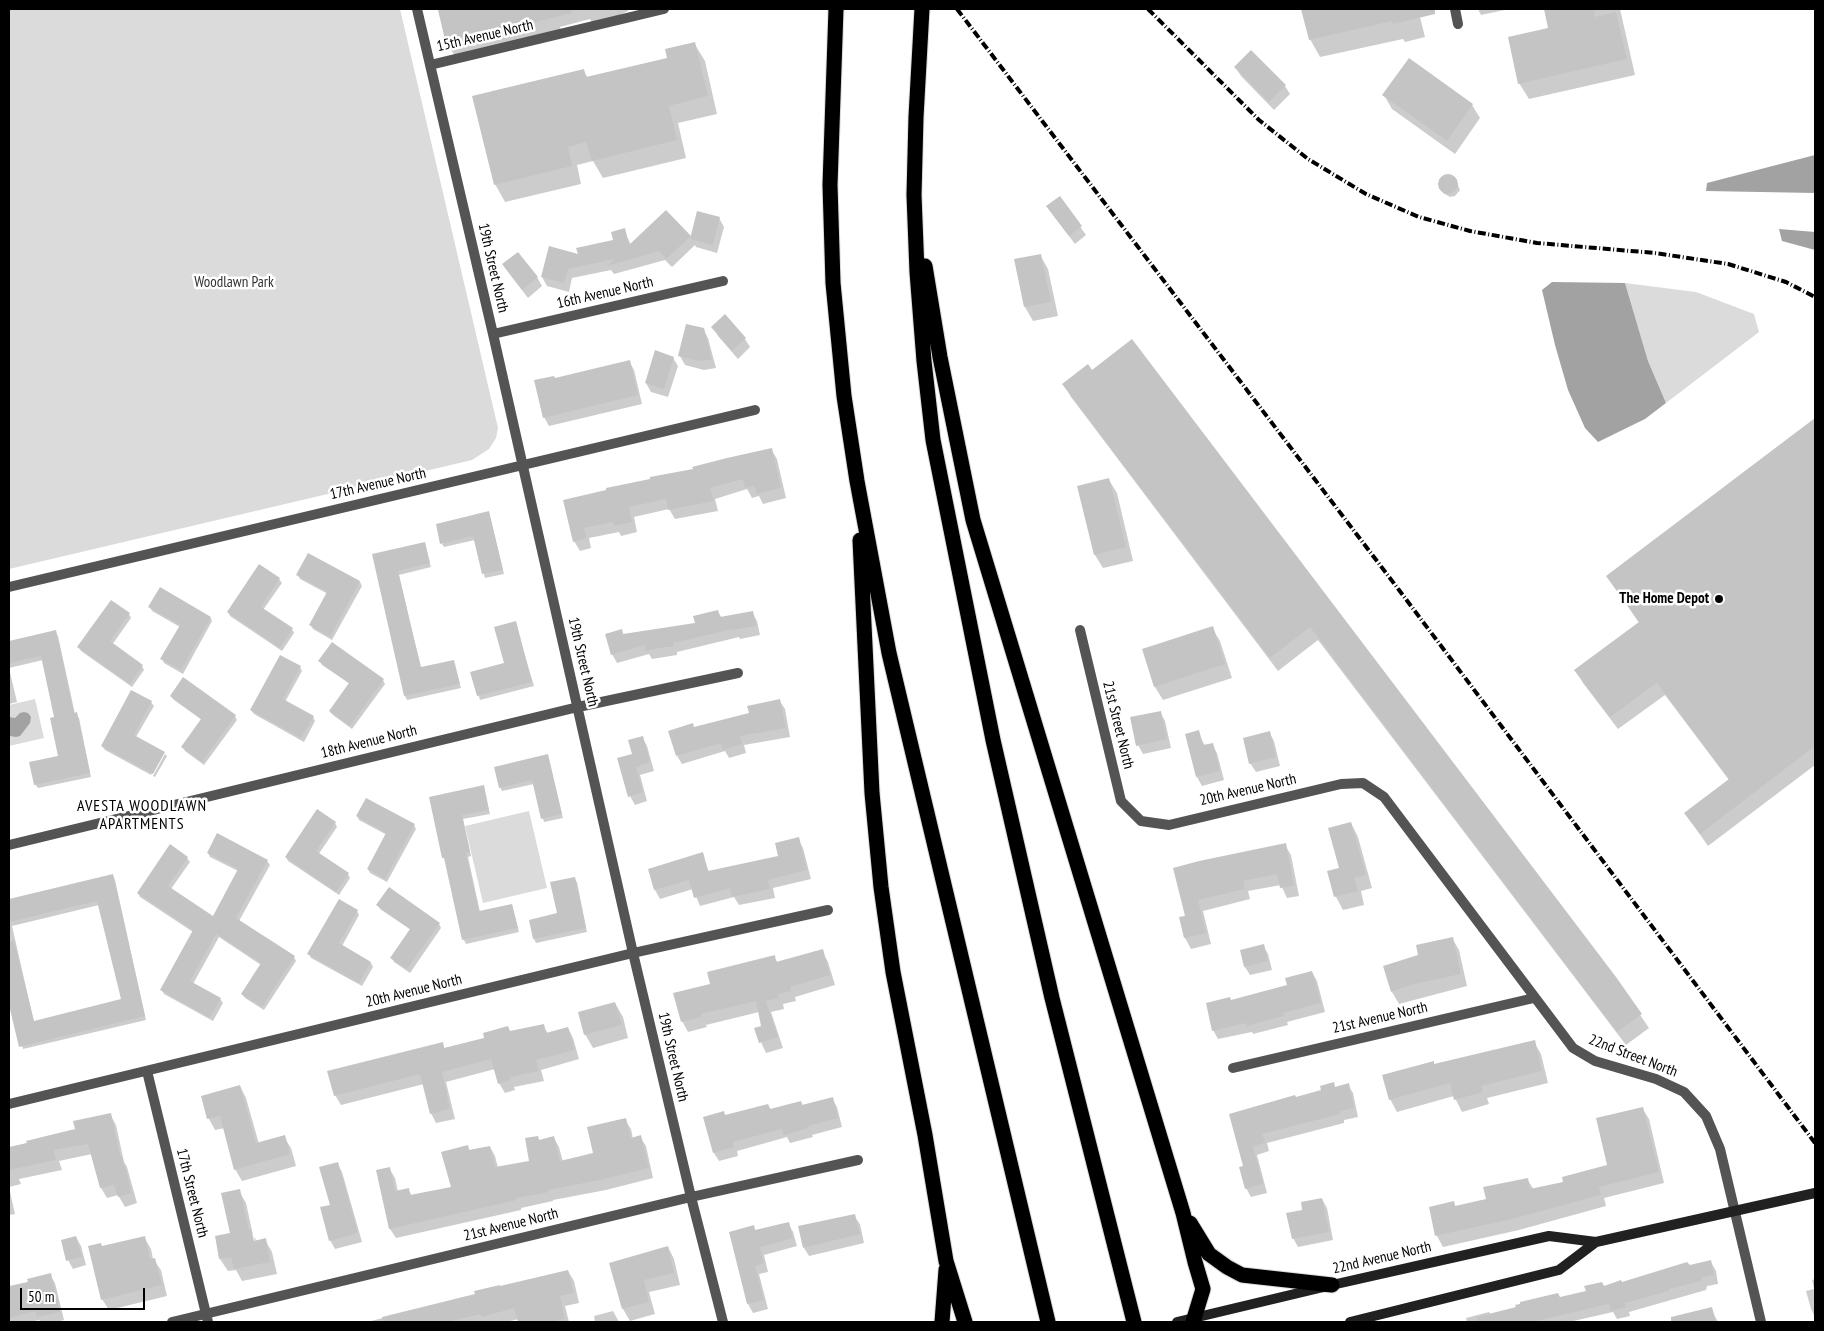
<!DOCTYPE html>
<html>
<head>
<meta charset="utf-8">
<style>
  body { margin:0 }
  #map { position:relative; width:1824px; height:1331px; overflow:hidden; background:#fff; font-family:"PT Sans Narrow",sans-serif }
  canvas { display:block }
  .frame { position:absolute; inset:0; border:10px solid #000; pointer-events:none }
  .scale { position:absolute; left:20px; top:1288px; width:125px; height:22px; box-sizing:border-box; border:2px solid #000; border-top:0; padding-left:6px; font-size:15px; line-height:18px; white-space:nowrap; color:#000; -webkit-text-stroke:4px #fff; paint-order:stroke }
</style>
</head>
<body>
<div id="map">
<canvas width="1824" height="1331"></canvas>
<div class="frame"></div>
<div class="scale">50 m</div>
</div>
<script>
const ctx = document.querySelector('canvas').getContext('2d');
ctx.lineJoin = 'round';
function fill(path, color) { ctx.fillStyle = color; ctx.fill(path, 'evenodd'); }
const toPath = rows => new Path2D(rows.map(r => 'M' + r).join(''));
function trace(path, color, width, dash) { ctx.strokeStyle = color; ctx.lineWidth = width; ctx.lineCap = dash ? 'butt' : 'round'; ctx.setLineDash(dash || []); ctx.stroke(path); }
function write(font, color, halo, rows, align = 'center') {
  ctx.font = font + ' "PT Sans Narrow",sans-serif'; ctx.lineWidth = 5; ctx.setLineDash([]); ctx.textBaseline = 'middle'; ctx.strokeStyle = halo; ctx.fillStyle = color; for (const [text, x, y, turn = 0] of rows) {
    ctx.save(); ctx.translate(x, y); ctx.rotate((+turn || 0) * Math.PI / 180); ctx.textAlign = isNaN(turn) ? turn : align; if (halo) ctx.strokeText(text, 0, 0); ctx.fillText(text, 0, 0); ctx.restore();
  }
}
fill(toPath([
  [9,9,400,9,498,428,496,438,489,449,472,460,9,569],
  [1625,283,1696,292,1754,314,1759,332,1666,403,1648,361],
  [35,699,44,738,9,746,9,705],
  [529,811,547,888,483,903,465,826]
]), '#dbdbdb');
fill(toPath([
  [1815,155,1815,193,1706,191,1707,183],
  [1779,229,1815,232,1815,250,1782,241],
  [1552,282,1625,283,1648,361,1666,403,1645,419,1598,442,1585,428,1568,390,1555,345,1542,290],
  [24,712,28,713,31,717,30,723,20,736,16,737,10,736,9,735,9,717,15,718,20,713]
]), '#a2a2a2');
fill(toPath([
  [439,9,627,9,628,11,595,27,590,19,560,27,562,33,456,58,447,43],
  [1302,9,1418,9,1425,37,1405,42,1403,39,1320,57,1310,39],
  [1478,9,1509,9,1481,15],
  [1545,9,1620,9,1635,75,1529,99,1519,83,1550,29],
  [694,43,705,61,717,114,678,123,686,158,603,178,593,161,577,165,581,184,505,202,495,184,583,70,588,78,668,59],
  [1236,68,1285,86,1290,94,1274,110,1241,76],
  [1384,95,1472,105,1480,118,1455,154,1392,109],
  [1449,175,1455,178,1460,190,1455,196,1450,197,1443,193,1439,183,1443,176],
  [1060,198,1086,235,1075,244,1053,215],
  [719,218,724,227,717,253,696,247,695,245,672,267,665,260,614,274,611,270,572,278,569,292,547,286,542,277,580,256,615,241,624,230,631,245,690,236,691,239],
  [1040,255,1048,269,1058,316,1033,321,1025,307,1015,260],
  [503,265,537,277,542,286,528,298],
  [713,327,745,339,750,347,738,359,718,336],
  [703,329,708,338,716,368,704,370,685,365,680,356],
  [673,358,678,366,668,397,651,392,646,383],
  [629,361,634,370,642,404,549,426,544,417,555,380],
  [1088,366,1615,978,1649,1028,1626,1045,1318,640,1278,671,1071,397,1064,384],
  [1815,419,1815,765,1708,846,1685,813,1729,780,1665,695,1618,729,1583,683,1576,671,1639,623,1608,576],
  [771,449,777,459,786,498,763,504,759,496,752,498,747,489,715,499,718,511,675,519,669,509,634,517,637,532,621,536,619,532,589,538,591,548,580,551,574,541,565,501,694,470],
  [1109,480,1117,493,1133,561,1103,568,1095,555],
  [489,513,504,574,485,578,475,540,444,547,442,544],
  [424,543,431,567,399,575,421,668,453,661,461,688,407,700,405,696,373,555],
  [260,566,279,579,282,583,263,610,292,629,294,633,282,651,230,616,228,612],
  [298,575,360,582,362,586,332,640,313,629,311,625,328,594,300,579],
  [150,607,210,617,212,621,183,674,164,663,162,659,180,627,152,611],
  [718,612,722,618,752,612,757,621,760,635,740,639,739,637,677,652,677,655,652,659,649,654,617,663,612,654,621,630,624,635,697,624],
  [129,614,131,618,112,645,142,666,144,670,132,687,81,651,79,647],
  [515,623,534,686,480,700,472,673,505,664],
  [1212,628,1220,641,1232,678,1163,700,1155,687,1144,650],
  [55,632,58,636,75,714,79,718,91,777,38,788,35,784,60,757,56,718,43,660,9,668,17,702,9,704,9,642],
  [320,661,383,680,385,684,352,729,333,715,330,712,350,684,322,665],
  [300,667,302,671,285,702,313,717,315,721,304,742,254,714,251,710],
  [171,697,235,716,237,720,204,765,185,751,183,747,202,720,174,700],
  [779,700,785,709,790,737,744,745,746,753,729,758,725,751,682,764,677,756,750,714],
  [151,702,154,706,136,737,163,753,151,775,105,750,102,746],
  [1160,712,1165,721,1171,748,1143,754,1138,745],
  [1198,732,1205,746,1212,744,1217,753,1224,780,1202,786,1197,777],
  [1269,732,1274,741,1280,766,1256,772,1250,763],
  [642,737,647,746,654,771,640,775,647,801,635,805,630,796,633,754],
  [165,754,167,756,155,777,153,776],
  [547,756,563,818,544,822,534,784,502,791,500,787],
  [483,787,490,814,463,819,471,856,468,857,480,912,512,905,519,932,466,944,464,940,430,798],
  [357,816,414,825,416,829,387,882,370,873,368,869,387,835,359,820],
  [335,823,337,827,318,855,348,874,350,878,339,895,288,861,286,857],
  [1351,823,1358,837,1372,888,1361,891,1364,905,1343,910,1336,897,1329,872,1340,869],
  [798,839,803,848,811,879,773,888,775,898,739,905,734,897,700,906,693,889,660,899,655,890,649,870,702,854,709,872,780,857],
  [1285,845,1291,855,1299,896,1287,898,1281,885,1248,891,1250,899,1203,911,1211,944,1191,949,1185,938,1181,918,1187,916,1174,869],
  [208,853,267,861,270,865,239,921,294,957,296,961,264,1010,245,998,242,994,261,965,219,937,193,984,220,999,223,1003,213,1021,164,994,162,990,193,932,140,897,138,893,187,858,190,862,171,889,214,918,238,871,210,857],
  [113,876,115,880,146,1020,23,1049,9,997,9,900],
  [99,905,123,1000,34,1022,12,926],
  [574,879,577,882,587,932,536,943,534,939,558,914],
  [378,905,439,924,441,928,410,973,394,962,392,958,411,930,380,909],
  [357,911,359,915,342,946,371,963,373,967,362,986,311,958,309,954],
  [1452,938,1459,950,1467,986,1399,1004,1392,992,1420,956],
  [1263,945,1268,954,1272,970,1250,975,1245,967,1242,951],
  [822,951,828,962,835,985,795,997,796,1001,783,1004,784,1009,771,1012,783,1048,766,1053,755,1029,762,1027,759,1012,706,1025,707,1027,688,1032,682,1021,712,985,774,957,778,963],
  [1312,972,1317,981,1325,1012,1287,1022,1288,1025,1253,1034,1252,1032,1218,1039,1213,1030,1232,1002,1289,986],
  [615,1003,623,1017,628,1038,593,1048,585,1034],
  [543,1025,548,1034,568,1028,573,1038,579,1059,541,1070,544,1081,514,1087,515,1090,505,1093,499,1083,495,1069,446,1082,455,1119,436,1123,431,1113,424,1084,341,1105,335,1095,442,1043,445,1049],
  [1534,1042,1541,1054,1548,1083,1487,1098,1489,1104,1462,1112,1454,1096,1397,1112,1390,1099,1434,1065],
  [1348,1085,1353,1093,1358,1117,1344,1120,1344,1123,1267,1143,1269,1151,1257,1155,1267,1193,1251,1197,1246,1188,1244,1167,1230,1115],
  [240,1086,246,1098,259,1144,284,1137,291,1148,296,1166,242,1181,235,1169,225,1128,215,1130,209,1119,202,1097],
  [832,1099,837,1107,842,1127,812,1135,813,1137,790,1143,787,1137,737,1151,738,1156,719,1161,714,1153,705,1117,723,1112,726,1116,768,1105,771,1110,801,1102,803,1106],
  [1642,1108,1649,1119,1664,1183,1604,1198,1606,1206,1519,1230,1443,1247,1437,1236,1430,1208,1453,1202,1456,1207,1487,1200,1527,1179,1534,1190,1565,1183,1609,1165],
  [110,1114,116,1125,124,1162,127,1167,137,1203,125,1207,118,1195,107,1198,101,1188,92,1154,59,1161,62,1170,19,1179,21,1184,9,1187,15,1214,9,1215,9,1148,76,1130],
  [625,1120,631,1129,633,1139,640,1137,646,1146,653,1178,606,1190,553,1200,553,1201,521,1208,521,1210,396,1238,390,1229,378,1171,389,1168,395,1178,398,1192,408,1189,412,1196,452,1188,467,1146,470,1151,490,1147,495,1156,498,1168,531,1162,537,1137,540,1141,554,1138,559,1147,563,1162,595,1154],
  [337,1163,342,1172,362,1242,335,1249,330,1240,331,1206],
  [239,1191,246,1203,253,1235,257,1241,265,1240,272,1252,277,1274,242,1281,236,1270,228,1271,220,1259,216,1237,231,1234],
  [251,1233,254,1236,256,1247],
  [1322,1199,1327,1208,1333,1240,1298,1247,1293,1238,1304,1211],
  [854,1216,860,1224,864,1243,809,1256,804,1248],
  [788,1223,793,1232,797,1246,764,1255,768,1272,759,1274,768,1309,753,1313,748,1304,730,1233,753,1226,756,1232],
  [76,1237,81,1246,86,1265,73,1269,68,1260],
  [144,1237,151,1249,153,1259,161,1270,167,1296,109,1310,102,1299,102,1247],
  [668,1247,674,1259,680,1285,649,1292,655,1314,630,1321,623,1309],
  [1711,1262,1716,1271,1718,1284,1707,1286,1706,1290,1629,1312,1630,1316,1617,1319,1613,1312,1569,1322,1467,1322,1466,1318,1489,1312,1491,1315],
  [568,1271,574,1281,579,1303,565,1306,569,1322,520,1322,519,1319,506,1322,367,1322],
  [50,1275,55,1283,64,1320,57,1322,41,1322,39,1320,30,1322,9,1322,9,1287,29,1282],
  [1815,1279,1815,1317,1811,1309,1806,1291,1814,1289,1812,1280],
  [1711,1309,1718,1322,1685,1322,1683,1315],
  [613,1311,619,1322,595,1322,594,1316]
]), '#0003');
fill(toPath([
  [446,9,571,9,572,13,446,44,438,10],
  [1301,9,1435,9,1435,14,1393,24,1392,21,1309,40],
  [1544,9,1594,9,1595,17,1616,12,1627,59,1518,84,1508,37,1548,28],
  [695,42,708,96,669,106,677,140,592,161,586,142,568,147,572,166,494,185,472,96,584,69,586,77,667,58,665,49],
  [1251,50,1286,85,1269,102,1234,67],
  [1409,58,1473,104,1447,141,1382,95],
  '1438 184a10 10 0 1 1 20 0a10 10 0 1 1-20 0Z',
  [1060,196,1082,226,1069,236,1046,206],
  [666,210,691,236,666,259,659,251,607,266,614,259,568,269,564,283,541,277,549,246,578,254,576,248,613,240,611,232,625,228,629,245],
  [697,211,720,217,713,245,690,239],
  [518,252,538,277,522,290,502,264],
  [1041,254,1051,302,1024,307,1014,259],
  [725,314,746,338,732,351,711,327],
  [686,324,704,328,712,360,698,361,678,356],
  [1132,339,1616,977,1642,1014,1617,1032,1310,627,1270,658,1062,384,1088,364,1092,370],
  [655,350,674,357,664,389,645,383],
  [630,360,638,395,543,418,534,380,554,376,555,378],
  [1815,418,1815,746,1700,834,1684,813,1729,779,1657,683,1610,717,1574,670,1639,622,1606,576],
  [772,448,781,488,757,494,754,486,745,488,743,479,710,488,714,501,668,510,666,499,629,507,632,522,614,526,613,522,584,528,586,538,573,542,563,500,606,490,606,488,650,479,650,477,693,469,692,467,727,458],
  [1109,478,1126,547,1094,555,1077,486],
  [489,511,503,570,482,574,473,536,440,544,436,524],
  [425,542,430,563,398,571,412,631,421,667,454,660,460,684,404,696,372,554],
  [308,553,360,581,330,637,309,625,327,592,296,575],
  [259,564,280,578,261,607,293,628,280,648,227,612],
  [160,587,211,617,181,670,160,659,180,625,148,607],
  [111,600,130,613,110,641,143,665,130,684,77,647],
  [718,610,720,617,753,611,756,626,733,630,733,629,673,643,673,647,665,647,646,651,645,645,611,655,605,634,622,629,623,634,695,623,693,616],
  [516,621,532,682,477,696,470,672,504,663,494,627],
  [1213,626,1225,664,1154,687,1142,649],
  [56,630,74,713,77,712,90,773,34,785,29,762,58,756,50,718,54,717,41,656,9,663,9,641],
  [332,642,384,679,350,726,329,711,349,683,318,661],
  [280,655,301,666,283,699,314,716,301,738,250,710],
  [183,677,236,715,202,762,181,747,201,719,170,696],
  [131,690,152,701,134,735,165,752,153,774,101,746],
  [780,699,786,728,740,736,742,744,723,750,721,743,676,756,668,731,693,723,694,727,749,713,747,706],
  [1161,711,1167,739,1136,746,1130,717],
  [1199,730,1203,745,1213,743,1220,771,1196,777,1185,734],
  [1270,731,1276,757,1249,764,1243,738],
  [643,736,650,762,636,767,643,792,628,797,617,758,632,754,628,740],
  [548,754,562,814,541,819,532,780,499,788,494,767],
  [484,785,489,810,462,815,470,852,466,853,479,911,512,904,518,928,462,940,444,858,442,858,429,797],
  [366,798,415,824,385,879,367,869,386,833,356,816],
  [317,809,336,822,316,851,349,873,336,892,285,857],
  [1351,822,1366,875,1354,878,1358,891,1334,897,1327,871,1339,868,1328,828],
  [217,833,268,860,236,918,295,956,262,1007,241,994,261,963,216,934,190,981,221,998,210,1018,160,990,193,930,137,893,170,844,188,857,168,886,213,916,238,869,207,853],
  [799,837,807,870,768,880,770,889,732,897,730,888,694,898,689,880,654,890,648,869,703,852,708,871,778,856,775,843],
  [1286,843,1294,886,1280,888,1277,874,1243,881,1245,889,1198,900,1206,933,1184,938,1179,917,1185,916,1173,868,1199,861],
  [113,874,145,1016,19,1047,9,1005,9,942,14,941,34,1021,121,999,97,901,9,922,9,899],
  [575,877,586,928,533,939,529,920,557,913,550,882],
  [389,887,440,923,407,969,390,958,410,929,376,905],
  [339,899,358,910,339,943,371,962,359,983,307,954],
  [1453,937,1461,974,1414,984,1391,992,1383,966,1418,955,1416,945],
  [1264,944,1268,961,1244,967,1240,950],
  [823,949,830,975,790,987,791,991,778,994,779,998,766,1001,778,1037,759,1043,754,1028,761,1026,756,1001,701,1014,702,1017,681,1022,673,993,710,984,707,972,775,955,776,962],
  [1312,971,1321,1003,1283,1013,1284,1016,1247,1026,1246,1023,1212,1031,1206,1003,1230,997,1231,1000,1287,985,1285,978],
  [615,1002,622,1025,584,1035,578,1012],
  [544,1024,546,1033,568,1027,575,1050,536,1060,539,1071,510,1077,510,1080,498,1084,491,1059,442,1072,450,1109,430,1114,420,1074,334,1096,327,1071,443,1042,444,1048,484,1038,483,1033,508,1026,510,1031],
  [1535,1040,1542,1071,1481,1086,1483,1092,1454,1100,1450,1083,1389,1100,1382,1075,1434,1061,1434,1064],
  [1334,1082,1335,1087,1349,1083,1354,1108,1340,1111,1340,1114,1262,1134,1265,1143,1253,1146,1263,1184,1245,1189,1239,1167,1243,1166,1229,1114,1295,1095,1296,1097,1321,1090,1320,1086],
  [240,1085,256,1143,285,1135,290,1154,234,1170,220,1116,207,1119,201,1096],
  [833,1097,838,1118,808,1126,809,1128,784,1135,782,1129,733,1142,734,1147,713,1153,703,1117,724,1111,725,1115,768,1104,770,1109,801,1101,802,1105],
  [1643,1107,1659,1172,1599,1187,1601,1195,1512,1219,1435,1236,1429,1207,1454,1201,1455,1206,1486,1199,1483,1187,1528,1178,1530,1189,1563,1182,1562,1177,1607,1165,1596,1118],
  [111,1113,120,1156,122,1156,132,1193,118,1197,114,1185,100,1188,88,1144,54,1150,56,1160,9,1170,9,1147,27,1143,26,1141,75,1129,73,1121],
  [626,1118,631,1138,641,1135,649,1168,600,1180,548,1190,549,1192,516,1198,517,1200,389,1229,376,1170,390,1167,395,1191,409,1188,410,1195,451,1187,441,1152,468,1145,469,1150,490,1146,495,1167,529,1161,525,1138,538,1136,539,1140,554,1136,560,1161,593,1153,587,1127],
  [338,1162,358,1233,329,1241,320,1207,330,1205,319,1167],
  [240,1189,249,1230,251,1229,254,1241,266,1238,270,1262,234,1269,231,1257,219,1259,215,1236,230,1233,221,1193],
  [1322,1198,1329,1232,1292,1239,1286,1213,1302,1210,1301,1202],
  [855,1214,860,1234,803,1248,798,1226],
  [789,1222,793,1238,760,1247,764,1263,755,1266,764,1300,747,1304,729,1232,754,1225,755,1230],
  [76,1236,82,1257,66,1261,61,1240],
  [145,1236,150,1259,155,1258,162,1285,101,1300,88,1246,101,1243,102,1246],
  [668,1246,674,1273,644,1280,649,1302,622,1309,609,1263],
  [1711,1260,1714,1275,1702,1277,1701,1281,1669,1289,1669,1291,1625,1303,1626,1307,1611,1311,1609,1304,1532,1322,1477,1322,1477,1317,1516,1307,1515,1305,1520,1304,1520,1302,1558,1293,1560,1297,1586,1291,1584,1286,1602,1282,1604,1286,1621,1280,1622,1282,1687,1262,1690,1265],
  [568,1270,574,1293,560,1296,565,1319,549,1322,518,1322,514,1308,482,1317,481,1314,447,1322,383,1322,382,1317,475,1294,474,1291,500,1285,500,1286],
  [51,1273,60,1312,37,1317,35,1311,9,1318,9,1286,28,1282,27,1279],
  [1712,1307,1716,1322,1671,1322,1671,1317]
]), '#c4c4c4');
const highway = toPath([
  [836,9,830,185,833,283,844,396,857,481,889,653,1048,1322],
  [922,9,916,117,914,195,917,272,924,361,933,440,993,740,1052,998,1134,1322],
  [925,266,940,357,973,520,1183,1213,1195,1262,1203,1289,1193,1322],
  [860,540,872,793,881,887,893,972,925,1135,946,1261,965,1322],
  [1190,1223,1209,1254,1227,1267,1242,1275,1332,1285],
  [942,1322,946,1270]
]);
trace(highway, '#dbdbdb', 17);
trace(toPath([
  [417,9,493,334,633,953,691,1197,723,1322],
  [1455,9,1458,24],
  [430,65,664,9],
  [493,334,723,281],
  [9,587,755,410],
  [1080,630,1121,801,1141,821,1169,825,1341,784,1363,783,1384,797,1573,1048,1595,1061,1656,1079,1684,1092,1706,1116,1720,1149,1761,1322],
  [9,845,578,707,738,673],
  [1233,1068,1534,998],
  [147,1071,208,1322],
  [9,1104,633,953,828,910],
  [172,1322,691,1197,858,1160]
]), '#545454', 10);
trace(toPath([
  [1177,1322,1332,1285,1549,1236,1596,1242,1815,1193],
  [1350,1322,1559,1270,1596,1242]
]), '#212121', 10);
trace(highway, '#000', 15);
trace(toPath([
  [957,9,1399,590,1815,1143],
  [1148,9,1259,120,1308,159,1366,194,1419,217,1470,231,1537,243,1655,253,1728,264,1786,282,1815,297]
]), '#000', 4, [8, 2.5, 1, 2.5]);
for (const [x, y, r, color] of [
  [1719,599,5,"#000"]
]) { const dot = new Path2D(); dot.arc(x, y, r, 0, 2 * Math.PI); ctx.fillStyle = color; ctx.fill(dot); trace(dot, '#fff', 2); }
write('15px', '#000', '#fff', [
  ["15th Avenue North",485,36,-13],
  ["19th Street North",493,268,77],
  ["16th Avenue North",605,293,-13],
  ["17th Avenue North",378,484,-13],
  ["19th Street North",583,662,77],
  ["21st Street North",1118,725,76],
  ["18th Avenue North",369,742,-14],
  ["20th Avenue North",1248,790,-13],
  ["20th Avenue North",414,991,-14],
  ["21st Avenue North",1380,1018,-13],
  ["22nd Street North",1633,1056,21],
  ["19th Street North",673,1057,77],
  ["17th Street North",192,1193,76],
  ["21st Avenue North",511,1225,-14],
  ["22nd Avenue North",1382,1258,-13]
]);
write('15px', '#323232', '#fff', [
  ["Woodlawn Park",234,283]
]);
write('bold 15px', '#000', '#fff', [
  ["The Home Depot",1709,599]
], 'right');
ctx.letterSpacing = '1px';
write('16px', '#000', '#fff', [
  ["AVESTA WOODLAWN",142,806],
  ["APARTMENTS",142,824]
]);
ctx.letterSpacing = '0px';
</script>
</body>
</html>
